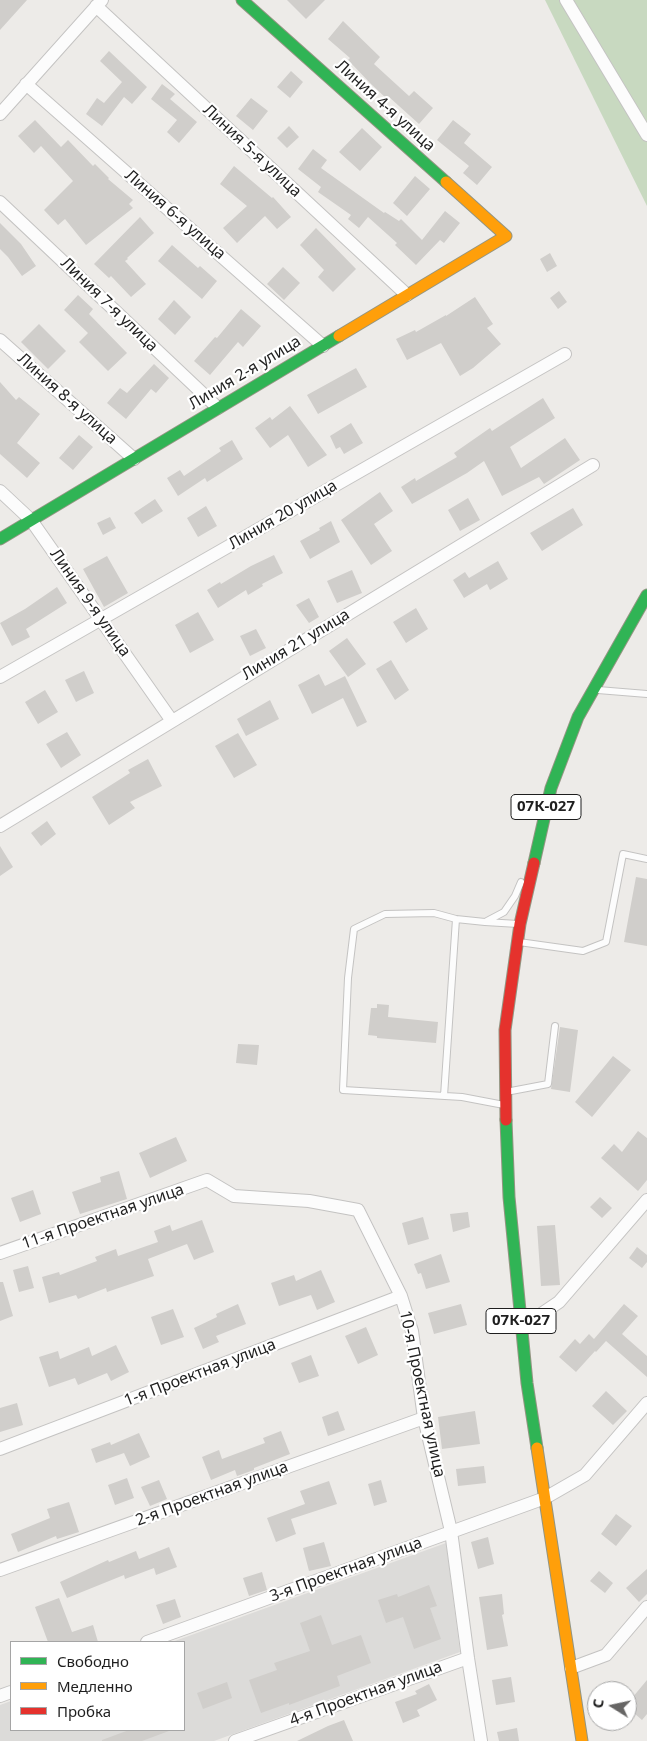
<!DOCTYPE html>
<html>
<head>
<meta charset="utf-8">
<style>
  body { margin:0 }
  #map { position:relative; width:647px; height:1741px; overflow:hidden; background:#edebe8; font-family:"Noto Sans",sans-serif }
  canvas { display:block }
  .legend { position:absolute; left:10px; top:1641px; width:175px; height:90px; box-sizing:border-box; background:#fff; border:1px solid #a5a5a5; margin:0; padding:6px 9px; list-style:none; font-size:15px; color:#1f1f1f }
  .legend li { display:flex; align-items:center; gap:10px; height:25px }
  .legend b { width:25px; border:1px solid #a5a5a5 }
  .north { position:absolute; left:587px; top:1681px; width:50px; height:50px; box-sizing:border-box; background:#fff; border:1px solid #a5a5a5; border-radius:50%; rotate:280deg; font-size:14px; font-weight:700; line-height:20px; text-align:center; color:#1f1f1f }
  .north::after { content:''; display:block; margin:auto; width:18px; height:22px; background:#676665; clip-path:polygon(50% 0,100% 100%,50% 72%,0 100%) }
</style>
</head>
<body>
<div id="map">
<canvas width="647" height="1741"></canvas>
<ul class="legend">
<li><b style="height:6px;background:#30b455"></b>Свободно</li>
<li><b style="height:6px;background:#ff9f0a"></b>Медленно</li>
<li><b style="height:6px;background:#e5322d"></b>Пробка</li>
</ul>
<div class="north">С</div>
</div>
<script>
const ctx = document.querySelector('canvas').getContext('2d');
ctx.lineJoin = 'round';
function fill(path, color) { ctx.fillStyle = color; ctx.fill(path, 'evenodd'); }
const toPath = rows => new Path2D(rows.map(r => 'M' + r).join(''));
function trace(path, color, width, dash) { ctx.strokeStyle = color; ctx.lineWidth = width; ctx.lineCap = dash ? 'butt' : 'round'; ctx.setLineDash(dash || []); ctx.stroke(path); }
function write(font, color, halo, rows, align = 'center') {
  ctx.font = font + ' "Noto Sans",sans-serif'; ctx.lineWidth = 4.5; ctx.setLineDash([]); ctx.textBaseline = 'middle'; ctx.strokeStyle = halo; ctx.fillStyle = color; for (const [text, x, y, turn = 0] of rows) {
    ctx.save(); ctx.translate(x, y); ctx.rotate((+turn || 0) * Math.PI / 180); ctx.textAlign = isNaN(turn) ? turn : align; if (halo) ctx.strokeText(text, 0, 0); ctx.fillText(text, 0, 0); ctx.restore();
  }
}
fill(toPath([
  [446,1543,460,1652,214,1741,0,1741,0,1705,11,1701,11,1730,184,1730,184,1642,172,1642]
]), '#dcdbd9');
fill(toPath([
  [545,0,647,0,647,206]
]), '#c8d9c0');
fill(toPath([
  [0,0,27,0,0,30],
  [287,0,325,0,306,19],
  [343,21,380,57,374,64,409,96,414,91,433,108,419,124,389,97,387,99,371,84,348,60,350,58,328,39],
  [109,51,147,87,132,104,124,97,102,126,86,114,97,98,104,103,122,82,100,61],
  [291,71,303,82,290,98,277,87],
  [162,84,175,94,170,99,197,122,179,143,167,132,177,120,151,99],
  [251,98,268,111,253,130,236,116],
  [35,120,61,147,68,140,93,166,95,164,109,178,108,179,133,200,129,204,133,208,86,245,65,219,58,225,44,210,73,181,41,146,34,153,18,136],
  [453,120,471,134,464,143,492,167,477,185,463,173,469,166,437,140],
  [289,126,299,137,287,148,277,138],
  [362,128,382,147,360,171,339,152],
  [313,149,327,160,321,168,384,213,385,212,399,221,401,219,422,240,445,211,460,223,444,243,440,240,416,265,395,245,397,243,368,217,359,228,348,219,351,215,318,192,321,187,298,169],
  [234,166,272,198,273,197,291,217,277,229,265,216,237,243,223,228,247,206,220,184],
  [415,176,430,189,407,216,393,203],
  [140,217,154,233,127,258,128,259,125,261,146,284,131,297,111,276,109,278,94,264],
  [0,223,21,244,36,266,22,276,8,257,0,249],
  [316,228,356,269,333,292,318,277,324,270,300,245],
  [172,245,198,268,200,266,217,281,202,299,158,261],
  [550,253,557,266,547,272,540,259],
  [283,267,300,283,284,300,267,284],
  [559,291,567,302,558,309,550,298],
  [78,295,93,309,89,314,127,353,108,371,79,342,88,333,64,310],
  [475,297,493,324,487,328,501,344,473,368,460,376,441,343,407,360,396,339,415,330,416,332,446,315,446,316],
  [174,300,191,317,175,335,158,319],
  [241,309,261,326,243,347,238,342,210,375,194,361,215,337,217,338],
  [39,324,66,351,48,369,21,342],
  [154,364,169,378,156,393,151,389,126,419,107,403,120,388,127,393],
  [356,368,367,387,318,414,307,395],
  [0,382,16,400,19,397,40,414,17,443,40,463,27,478,0,454],
  [543,398,555,418,510,447,521,468,565,438,580,460,544,484,539,477,502,496,484,461,467,473,412,504,401,487,415,478,416,481,457,457,454,453,490,428,492,431],
  [290,406,327,455,308,467,288,435,270,448,255,428,270,417,272,420],
  [351,423,363,443,344,454,340,447,336,449,330,436],
  [79,435,93,447,73,470,59,458],
  [232,440,243,459,207,482,205,478,178,496,167,478,180,470,184,476,221,451,219,448],
  [380,492,393,511,374,524,392,551,371,565,341,520],
  [468,498,480,520,460,531,448,510],
  [155,499,163,511,142,524,134,513],
  [206,506,217,526,198,537,187,518],
  [573,508,583,525,542,551,530,533],
  [110,517,116,528,103,535,97,523],
  [331,521,340,542,310,559,300,541,320,530,319,528],
  [274,555,283,573,262,584,263,586,248,595,246,590,218,608,207,590,220,582,221,584,251,566],
  [107,556,128,593,104,607,83,569],
  [498,561,508,579,490,590,487,584,464,598,453,580,465,572,469,578],
  [352,570,362,593,337,603,327,581],
  [57,587,67,603,26,629,30,637,12,646,0,623,25,609],
  [309,598,319,617,309,623,296,605],
  [416,608,428,629,406,643,393,622],
  [198,612,214,640,190,653,175,625],
  [256,629,266,648,250,656,240,636],
  [347,638,366,664,348,677,329,651],
  [391,660,409,690,395,700,376,669],
  [84,671,94,693,76,702,65,680],
  [319,674,325,686,345,676,367,722,357,727,343,698,312,714,298,685],
  [45,690,58,712,38,724,25,702],
  [270,700,279,719,246,736,237,719],
  [67,732,81,755,61,768,46,744],
  [238,733,257,765,234,778,215,746],
  [148,759,162,786,130,802,135,808,109,825,92,797,130,773,128,770],
  [47,821,56,834,41,846,31,833],
  [0,846,13,867,0,876],
  [636,877,647,879,647,946,624,942],
  [377,1004,389,1005,388,1017,438,1022,436,1043,377,1038,377,1036,368,1035,371,1008,377,1008],
  [560,1027,578,1030,570,1092,551,1089],
  [238,1044,259,1045,257,1065,236,1063],
  [613,1056,631,1070,592,1117,575,1102],
  [638,1131,647,1138,647,1180,638,1191,601,1158,614,1144,622,1152],
  [176,1137,187,1161,150,1178,139,1153],
  [119,1171,127,1199,80,1214,72,1192,101,1182,100,1177],
  [33,1190,41,1214,20,1222,11,1198],
  [600,1197,612,1208,602,1218,590,1207],
  [468,1212,470,1227,453,1232,450,1214],
  [423,1217,429,1239,408,1245,402,1223],
  [202,1220,214,1252,194,1260,187,1244,148,1259,154,1276,107,1292,106,1288,78,1299,76,1295,49,1303,42,1277,59,1272,60,1275,97,1261,95,1257,116,1249,118,1256,158,1242,154,1231,170,1225,172,1231],
  [555,1225,560,1285,541,1286,537,1226],
  [637,1247,647,1255,647,1262,642,1268,629,1258],
  [441,1254,450,1282,426,1289,421,1273,418,1274,414,1264],
  [28,1266,34,1288,19,1292,13,1270],
  [321,1270,335,1302,317,1310,311,1295,279,1306,271,1283,294,1275,296,1281],
  [0,1282,3,1282,13,1316,0,1321],
  [238,1304,246,1324,216,1336,219,1342,203,1349,194,1328,217,1317,216,1314],
  [461,1304,467,1325,434,1334,428,1313],
  [624,1304,638,1316,622,1334,647,1356,647,1377,606,1341,596,1352,595,1351,576,1372,559,1357,575,1339,580,1344,589,1334,594,1339],
  [173,1309,184,1337,161,1345,151,1317],
  [366,1327,378,1355,358,1364,345,1336],
  [116,1345,129,1372,111,1381,107,1373,78,1385,75,1378,49,1387,39,1357,58,1351,60,1359,89,1347,92,1356],
  [311,1355,319,1376,299,1383,291,1363],
  [606,1391,627,1411,613,1425,592,1406],
  [17,1403,23,1425,0,1432,0,1408],
  [338,1411,345,1430,328,1436,322,1417],
  [475,1411,480,1444,442,1449,438,1417],
  [281,1431,290,1454,254,1468,254,1470,237,1476,235,1470,211,1480,202,1457,219,1450,222,1459,265,1443,263,1438],
  [139,1433,150,1457,130,1466,124,1453,96,1463,91,1449,110,1442,111,1445],
  [484,1466,486,1483,458,1486,456,1469],
  [127,1478,134,1498,115,1505,108,1485],
  [159,1480,167,1499,150,1506,141,1487],
  [381,1480,387,1502,374,1506,368,1484],
  [329,1481,337,1504,291,1519,296,1534,276,1542,267,1518,305,1504,300,1491],
  [69,1502,79,1532,57,1539,56,1536,18,1552,11,1534,50,1518,47,1509],
  [616,1514,632,1526,616,1546,601,1534],
  [488,1537,494,1564,478,1569,471,1542],
  [324,1542,331,1566,309,1571,303,1548],
  [169,1547,177,1567,156,1575,154,1568,125,1579,124,1575,67,1598,60,1582,108,1560,109,1562,136,1551,139,1559],
  [647,1569,647,1594,639,1602,626,1588],
  [599,1571,613,1583,605,1593,590,1581],
  [262,1572,267,1590,249,1596,243,1578],
  [429,1585,437,1606,430,1608,441,1639,414,1649,403,1617,386,1623,378,1600,397,1594,398,1597],
  [502,1594,504,1614,502,1615,508,1646,487,1650,479,1597],
  [59,1598,72,1632,93,1625,98,1642,48,1642,35,1607],
  [175,1599,181,1617,163,1624,156,1605],
  [321,1615,332,1645,361,1635,371,1663,337,1676,340,1686,289,1705,289,1703,261,1713,249,1680,277,1670,274,1663,310,1651,300,1623],
  [511,1677,515,1702,496,1705,492,1680],
  [647,1680,647,1714,642,1720,627,1707,627,1704],
  [227,1682,232,1698,203,1709,197,1693],
  [429,1684,437,1700,417,1710,420,1716,403,1723,395,1702,417,1694,415,1691],
  [344,1720,353,1741,297,1741,328,1726],
  [517,1728,519,1741,499,1741,497,1732],
  [129,1730,169,1730,169,1731,142,1741,102,1741,102,1740]
]), '#d0cecb');
const lane = toPath([
  [598,690,647,694],
  [487,921,504,912,515,896,521,882],
  [519,942,583,951,606,942,623,854,647,859],
  [506,1092,548,1084,555,1026],
  [444,1096,456,919],
  [504,1105,462,1097,343,1090,348,978,354,929,385,914,434,913,456,919,485,922,518,924]
]);
const street = toPath([
  [566,0,647,135],
  [96,6,407,295],
  [26,84,323,346],
  [0,114,102,0],
  [0,202,218,408],
  [0,340,134,459],
  [0,491,31,520,172,721],
  [0,677,565,354],
  [0,826,593,465],
  [0,1253,207,1180,234,1196,309,1201,358,1210,401,1296,412,1331,424,1418,451,1531,468,1658,481,1741],
  [522,1327,559,1302,647,1200],
  [0,1449,401,1296],
  [0,1570,424,1418],
  [147,1642,545,1498,585,1475,647,1403],
  [571,1668,606,1655,647,1607],
  [0,1696,11,1692],
  [235,1741,468,1658]
]);
const fast = toPath([
  [242,0,446,182],
  [0,539,339,336],
  [534,863,551,788,578,717,647,595],
  [506,1120,509,1197,527,1383,537,1448]
]);
const slow = toPath([
  [339,336,506,236,446,182],
  [537,1448,582,1741]
]);
const jam = toPath([
  [506,1120,505,1030,520,924,534,863]
]);
trace(lane, '#c4c3c2', 8);
trace(street, '#c4c3c2', 14);
trace(fast, '#939582', 13);
trace(slow, '#939582', 13);
trace(jam, '#939582', 13);
trace(lane, '#fcfcfc', 6);
trace(street, '#fcfcfc', 12);
trace(fast, '#30b455', 11);
trace(slow, '#ff9f0a', 11);
trace(jam, '#e5322d', 11);
for (const [x, y, w] of [
  [546,807,70],
  [521,1321,70]
]) { const box = new Path2D(); box.roundRect(x - w / 2, y - 12.5, w, 25, 4); ctx.fillStyle = '#fff'; ctx.fill(box); trace(box, '#1f1f1f', 1); }
write('bold 15px', '#1f1f1f', null, [
  ["07К-027",546,807],
  ["07К-027",521,1321]
]);
write('16px', '#1f1f1f', '#fff', [
  ["Линия 4-я улица",385,106,42],
  ["Линия 5-я улица",252,151,43],
  ["Линия 6-я улица",175,215,41],
  ["Линия 7-я улица",109,305,44],
  ["Линия 2-я улица",245,373,-31],
  ["Линия 8-я улица",67,399,42],
  ["Линия 20 улица",283,515,-30],
  ["Линия 9-я улица",90,603,55],
  ["Линия 21 улица",296,645,-31],
  ["11-я Проектная улица",103,1217,-19],
  ["1-я Проектная улица",200,1373,-21],
  ["10-я Проектная улица",422,1394,78],
  ["2-я Проектная улица",212,1494,-20],
  ["3-я Проектная улица",346,1570,-20],
  ["4-я Проектная улица",366,1694,-20]
]);
</script>
</body>
</html>
